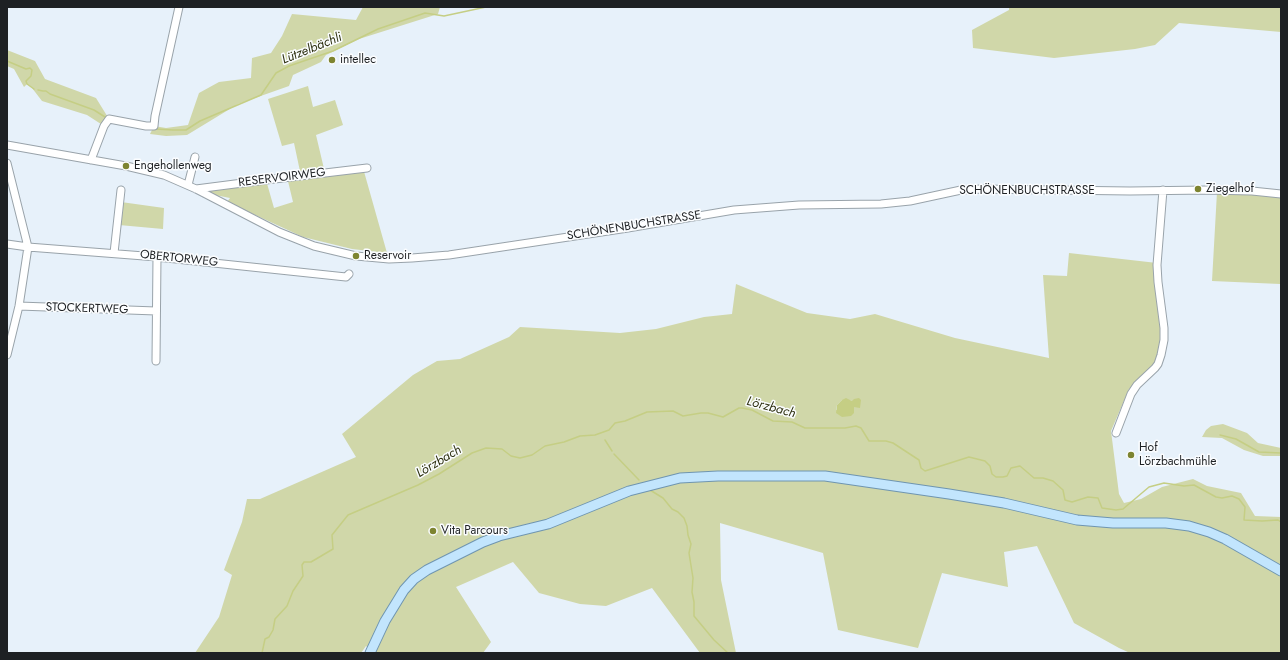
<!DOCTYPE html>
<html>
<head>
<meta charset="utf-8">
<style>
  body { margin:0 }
  #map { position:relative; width:1288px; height:660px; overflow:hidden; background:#e7f1fa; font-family:Jost,sans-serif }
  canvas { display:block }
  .frame { position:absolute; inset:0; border:8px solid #1e2124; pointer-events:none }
</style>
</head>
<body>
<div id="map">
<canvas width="1288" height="660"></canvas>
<div class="frame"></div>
</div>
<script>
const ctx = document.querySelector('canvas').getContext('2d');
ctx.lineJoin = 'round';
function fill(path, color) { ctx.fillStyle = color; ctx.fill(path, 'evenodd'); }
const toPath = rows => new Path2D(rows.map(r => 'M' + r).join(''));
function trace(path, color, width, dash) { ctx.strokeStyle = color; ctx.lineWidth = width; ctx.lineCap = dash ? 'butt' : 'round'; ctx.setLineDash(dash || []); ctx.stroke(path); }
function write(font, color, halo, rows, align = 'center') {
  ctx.font = font + ' Jost,sans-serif'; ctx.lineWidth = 3; ctx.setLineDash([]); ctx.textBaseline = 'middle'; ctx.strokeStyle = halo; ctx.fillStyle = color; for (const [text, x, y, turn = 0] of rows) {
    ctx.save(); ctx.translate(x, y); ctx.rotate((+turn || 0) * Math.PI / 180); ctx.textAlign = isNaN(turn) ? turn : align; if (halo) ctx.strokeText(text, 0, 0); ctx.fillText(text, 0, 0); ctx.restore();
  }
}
fill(toPath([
  [363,7,440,7,438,14,359,39,326,55,321,62,293,75,289,86,238,104,187,135,166,136,150,134,154,126,166,128,188,125,199,93,219,82,251,78,252,58,271,53,282,36,292,14,356,20],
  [1009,7,1281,7,1281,32,1179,23,1155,45,1135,49,1054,58,973,48,972,30,1009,10],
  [7,50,35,61,45,79,96,98,109,119,104,126,87,115,42,101,32,88,27,84,24,87,14,69,7,66],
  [308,86,313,107,335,100,343,125,316,135,325,173,363,168,387,253,352,249,303,237,227,202,230,198,215,195,205,190,266,180,274,208,293,202,287,177,301,176,294,143,282,146,268,99],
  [1217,192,1281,194,1281,270,1280,284,1212,281],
  [121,202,164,208,163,229,119,225],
  [1069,253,1157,263,1163,334,1158,363,1129,389,1111,431,1119,494,1124,503,1141,499,1162,487,1193,479,1207,486,1241,493,1255,516,1281,517,1281,653,1130,653,1119,648,1074,623,1037,546,1004,552,1008,587,942,573,918,648,838,630,823,553,720,523,721,580,736,653,700,653,652,588,606,606,580,604,539,593,513,562,456,587,491,642,483,653,373,653,366,646,361,653,195,653,219,617,232,575,224,570,242,522,247,499,260,499,356,457,342,434,413,375,437,361,460,359,509,337,520,327,620,333,656,329,704,317,732,314,736,284,807,313,850,319,875,314,955,338,1049,358,1043,275,1067,276],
  [842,400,849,400,852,401,856,407,854,407,854,413,836,410,837,405],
  [1223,424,1247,433,1258,443,1281,448,1281,456,1263,456,1244,450,1222,438,1202,437,1206,430,1211,426]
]), '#d0d7a9');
fill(toPath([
  [846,398,852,401,854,399,859,398,861,400,860,408,854,407,854,413,851,416,842,417,836,413,837,405,842,400]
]), '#c5ce84');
trace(toPath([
  [7,61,26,69,30,68,32,70,31,76,26,81,27,84,34,89],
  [38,90,43,91,46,91,50,94,94,110,105,117],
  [155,129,173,130,186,130,200,121,261,95,276,73,289,66,333,51,378,29,425,13,444,16,486,7],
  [1220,435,1236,439,1259,452,1281,453],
  [605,440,612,451],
  [614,454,639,480],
  [650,490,663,498,672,509,678,512,684,518,687,526,688,535,691,544,689,553,693,578,692,592,694,602,694,616,714,640,728,653],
  [262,653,265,639,269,637,273,630,275,619,287,606,293,591,303,576,302,565,304,562,311,562,333,549,332,535,348,515,418,485,439,474,472,453,486,448,502,449,511,456,520,458,532,455,545,446,564,442,580,436,595,435,609,430,615,423,625,421,647,412,673,411,683,416,701,413,708,413,723,417,739,408,742,408,752,410,773,421,792,422,805,428,845,428,856,426,861,428,869,441,886,441,893,443,919,460,921,468,925,471,969,457,985,461,990,466,992,474,996,477,1003,477,1007,476,1011,468,1020,466,1034,478,1043,478,1053,481,1063,490,1065,500,1072,502,1088,497,1098,498,1102,508,1116,510,1123,509,1149,487,1164,483,1184,486,1194,485,1216,497,1222,498,1232,496,1239,499,1245,507,1244,520,1262,521,1278,520,1281,522]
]), '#c5ce84', 1.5);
const minor = toPath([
  [7,145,126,166,164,175,196,189,279,232,314,246,356,256,389,259,412,258,449,255,628,228,734,210,799,205,881,204,910,201,961,190,980,189,1130,191,1208,190,1252,191,1281,194],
  [91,160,104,126,109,119,146,126,154,126,155,116,179,7],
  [7,163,28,247,19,306,7,355],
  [188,185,195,157],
  [196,189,266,180,367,168],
  [7,244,28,247,157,257,346,277,349,274],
  [114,253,121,190],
  [19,306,156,311],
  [156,361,157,257],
  [1116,433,1131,394,1137,385,1155,368,1158,364,1161,355,1164,340,1164,328,1158,282,1157,265,1163,190]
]);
const major = toPath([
  [370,653,385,621,404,590,414,579,427,570,483,542,499,536,548,524,629,491,680,478,718,476,825,476,949,494,1004,503,1077,520,1113,523,1166,523,1189,526,1209,532,1225,539,1281,571]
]);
trace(minor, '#99a3aa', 9);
trace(major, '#6f95b0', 11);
trace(minor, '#fff', 7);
trace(major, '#c2e5fd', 9);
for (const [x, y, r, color] of [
  [332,60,4,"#7d8430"],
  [126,166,4,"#7d8430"],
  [1198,189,4,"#7d8430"],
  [356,256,4,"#7d8430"],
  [1131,455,4,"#7d8430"],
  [433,531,4,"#7d8430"]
]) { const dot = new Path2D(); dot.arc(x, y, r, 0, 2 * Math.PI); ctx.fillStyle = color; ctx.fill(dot); trace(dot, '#fbfdff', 1.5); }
write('12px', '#1e2124', '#fbfdff', [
  ["intellec",340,60],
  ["Engehollenweg",134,166],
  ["Ziegelhof",1206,189],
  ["Reservoir",364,256],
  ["Hof",1139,448],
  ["Lörzbachmühle",1139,462],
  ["Vita Parcours",441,531]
], 'left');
write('12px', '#1e2124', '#fbfdff', [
  ["RESERVOIRWEG",282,178,-7],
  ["SCHÖNENBUCHSTRASSE",1027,191],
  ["SCHÖNENBUCHSTRASSE",634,226,-9],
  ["OBERTORWEG",179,259,6],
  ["STOCKERTWEG",87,309,2]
]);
write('italic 13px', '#2f3212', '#fbfdff', [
  ["Lützelbächli",312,49,-22],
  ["Lörzbach",771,408,15],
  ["Lörzbach",439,462,-31]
]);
</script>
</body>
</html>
